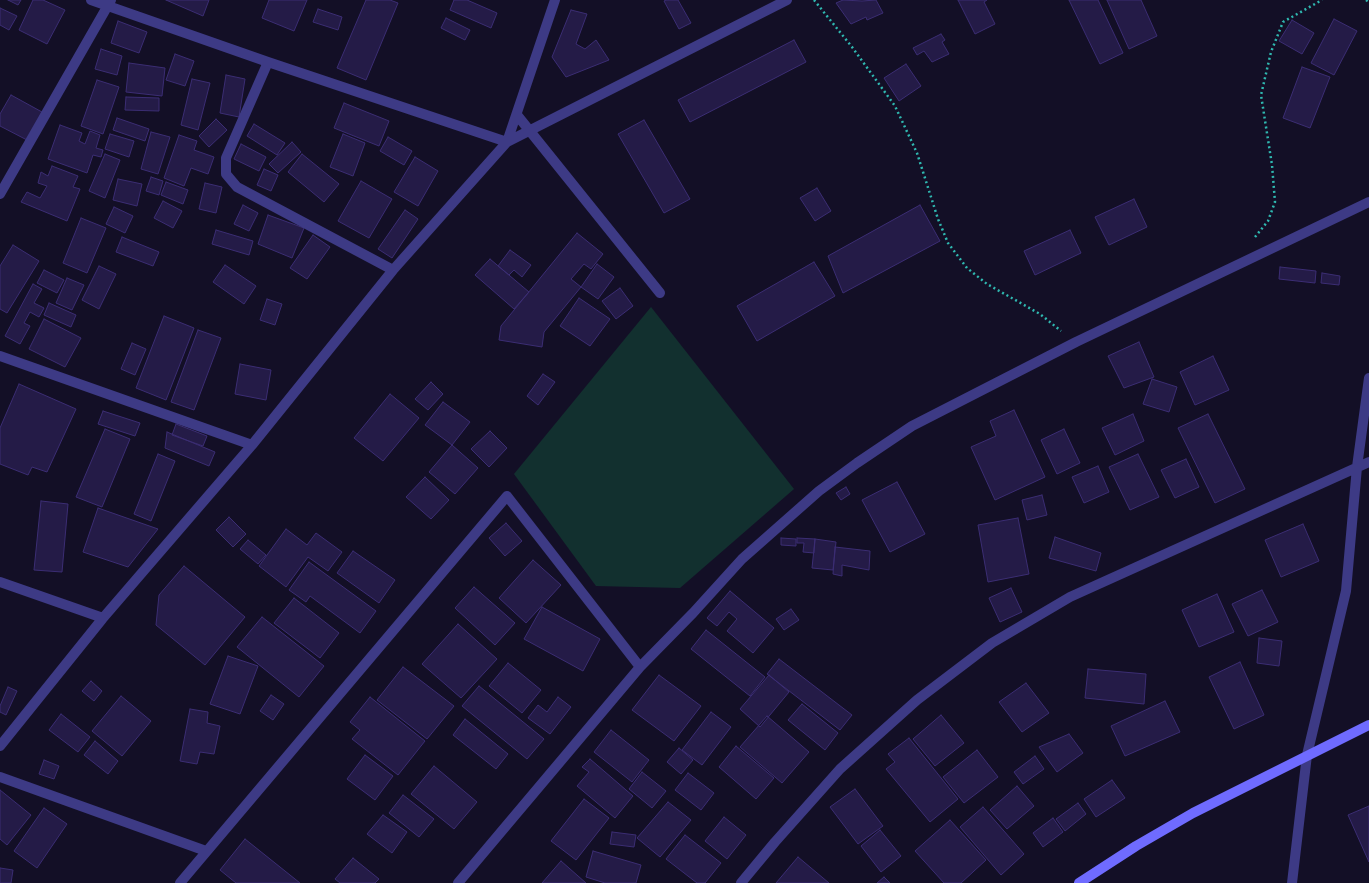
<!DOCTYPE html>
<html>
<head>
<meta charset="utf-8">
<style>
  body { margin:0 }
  canvas { display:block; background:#130f26 }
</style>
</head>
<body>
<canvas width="1369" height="883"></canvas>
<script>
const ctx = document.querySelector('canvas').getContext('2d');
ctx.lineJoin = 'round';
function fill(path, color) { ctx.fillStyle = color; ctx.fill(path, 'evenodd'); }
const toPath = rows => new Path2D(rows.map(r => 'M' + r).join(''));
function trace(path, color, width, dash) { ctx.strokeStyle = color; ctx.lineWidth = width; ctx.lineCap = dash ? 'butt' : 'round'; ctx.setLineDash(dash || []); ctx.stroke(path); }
fill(toPath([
  [651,307,794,489,680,588,596,586,514,474]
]), '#12302f');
const building = toPath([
  [8,0,21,0,18,5,8,0],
  [33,0,43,0,65,10,47,44,19,30,33,0],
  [166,0,209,0,203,16,166,0],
  [269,0,307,0,294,31,262,18,269,0],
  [366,0,390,0,398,3,366,80,337,68,366,0],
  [454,0,467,0,497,13,491,28,450,10,454,0],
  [666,0,678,0,691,23,679,29,664,1,666,0],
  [843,0,862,1,876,0,883,13,867,20,866,17,851,24,836,3,843,0],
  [958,0,987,0,984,2,995,24,975,34,958,0],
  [1069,0,1098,0,1123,53,1100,64,1069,0],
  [1107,0,1141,0,1157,36,1129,49,1107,0],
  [0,8,17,16,9,30,0,25,0,8],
  [318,9,342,17,338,30,313,22,318,9],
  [571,10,587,14,576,44,585,49,596,40,609,60,566,77,552,57,571,10],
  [446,18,470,30,465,40,441,28,446,18],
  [1334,19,1357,31,1334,75,1311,63,1334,19],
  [1292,20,1314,33,1302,54,1279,41,1292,20],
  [118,21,147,32,139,53,111,43,118,21],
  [941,34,945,40,942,42,949,54,932,62,924,51,917,55,913,48,941,34],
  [794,40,806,62,690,122,678,100,794,40],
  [101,49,122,56,117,75,95,69,101,49],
  [175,54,194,61,185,86,166,80,175,54],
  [129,63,165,68,162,96,126,92,129,63],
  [906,64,921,86,899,101,884,78,906,64],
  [1302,67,1330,77,1310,128,1283,118,1302,67],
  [226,75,245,79,239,117,220,113,226,75],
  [192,79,210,83,198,130,181,125,192,79],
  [97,80,119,87,103,134,81,126,97,80],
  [11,95,42,112,27,140,0,126,0,114,11,95],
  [126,97,159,98,159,111,125,110,126,97],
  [344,103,389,121,379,146,334,128,344,103],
  [117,118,149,129,145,141,113,130,117,118],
  [216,119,227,130,209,147,199,136,216,119],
  [644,120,690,199,664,213,618,134,644,120],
  [254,124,285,143,277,155,247,136,254,124],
  [60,125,82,133,79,141,85,144,90,131,100,135,96,148,103,150,101,157,93,155,87,173,48,159,60,125],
  [151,132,170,137,158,174,141,169,151,132],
  [110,134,134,141,129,157,105,149,110,134],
  [343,134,365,143,353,176,330,167,343,134],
  [179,135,197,141,194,150,214,157,208,174,191,168,184,186,164,178,179,135],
  [388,137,412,151,404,165,380,151,388,137],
  [292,142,301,152,278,173,269,164,292,142],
  [241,144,266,157,259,171,234,159,241,144],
  [105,154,120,160,105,198,89,191,105,154],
  [302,154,339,184,324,202,288,172,302,154],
  [415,157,438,171,418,206,394,192,415,157],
  [52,166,78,176,73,187,80,189,67,221,21,202,27,192,40,198,47,186,38,183,41,172,48,176,52,166],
  [264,169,278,175,271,191,257,185,264,169],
  [151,177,163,181,159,195,146,191,151,177],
  [118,179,142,184,137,206,113,200,118,179],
  [361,181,392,199,369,238,338,221,361,181],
  [166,182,188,190,183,204,161,195,166,182],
  [205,183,222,187,216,213,199,209,205,183],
  [817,188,831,211,815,221,800,198,817,188],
  [1134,199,1147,227,1109,245,1095,217,1134,199],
  [163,201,182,211,173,228,154,218,163,201],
  [243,205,258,213,249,231,234,224,243,205],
  [920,205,940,241,843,293,828,256,920,205],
  [114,207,133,216,125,233,106,224,114,207],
  [405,210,418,219,392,258,378,249,405,210],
  [268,215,304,228,292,258,258,244,268,215],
  [81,218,106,228,87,273,63,263,81,218],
  [216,230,253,241,249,255,212,244,216,230],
  [1070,230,1081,253,1035,275,1024,251,1070,230],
  [577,233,603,254,591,269,584,264,571,279,581,287,544,332,542,347,499,340,501,326,577,233],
  [313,235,330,247,307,279,290,268,313,235],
  [122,237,159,252,153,266,116,252,122,237],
  [13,245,39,261,7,313,0,309,0,266,13,245],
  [510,250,531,265,522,277,514,270,509,275,498,266,510,250],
  [490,259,529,292,514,309,475,275,490,259],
  [814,262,835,296,757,341,737,306,814,262],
  [597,264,614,277,598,299,581,287,597,264],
  [225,265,256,286,244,304,213,282,225,265],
  [99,266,116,274,99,309,82,300,99,266],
  [1280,267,1316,271,1315,283,1279,279,1280,267],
  [44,270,64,280,57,293,37,283,44,270],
  [1322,273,1340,276,1339,285,1321,283,1322,273],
  [67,278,84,285,72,310,56,303,67,278],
  [33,284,42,289,34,303,44,308,39,317,30,312,24,323,30,326,20,344,5,336,33,284],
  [620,288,633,306,616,319,602,301,620,288],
  [579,298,610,319,590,346,560,326,579,298],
  [267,299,282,304,275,325,260,320,267,299],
  [49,303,76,315,71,327,44,315,49,303],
  [164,316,194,328,166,400,136,388,164,316],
  [44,319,81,338,65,367,29,349,44,319],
  [198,330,221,338,194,410,171,402,198,330],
  [1139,342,1154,377,1124,388,1108,356,1139,342],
  [132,343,146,349,135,375,121,369,132,343],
  [1213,356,1229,390,1195,405,1180,372,1213,356],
  [240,364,271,370,266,400,235,394,240,364],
  [543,374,555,382,538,405,527,396,543,374],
  [1152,379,1177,387,1169,412,1143,404,1152,379],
  [431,382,443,394,428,410,415,399,431,382],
  [19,384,76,409,47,472,32,467,28,475,0,464,0,428,19,384],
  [390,394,419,418,383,461,354,438,390,394],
  [443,402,470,422,452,445,425,425,443,402],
  [1014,410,1045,477,995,500,971,447,996,436,990,421,1014,410],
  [103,411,140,423,135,436,98,424,103,411],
  [1133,414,1144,441,1115,455,1102,428,1133,414],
  [1208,414,1245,489,1215,503,1178,428,1208,414],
  [176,424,207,436,203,446,172,435,176,424],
  [105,429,130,439,102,507,76,497,105,429],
  [1064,429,1080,463,1057,474,1041,440,1064,429],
  [490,431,507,448,489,467,471,449,490,431],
  [167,432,215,452,209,466,165,448,167,432],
  [452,445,478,468,455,494,429,472,452,445],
  [158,454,175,461,151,521,134,514,158,454],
  [1138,454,1159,497,1130,510,1109,467,1138,454],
  [1186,459,1199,487,1175,498,1161,470,1186,459],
  [1098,466,1109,492,1084,503,1072,477,1098,466],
  [425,477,449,500,431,519,406,497,425,477],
  [897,482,925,534,890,552,862,500,897,482],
  [846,487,850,494,841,500,836,493,846,487],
  [1042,495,1047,515,1027,520,1022,500,1042,495],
  [41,501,68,504,62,572,34,570,41,501],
  [98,508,158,529,128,567,83,552,98,508],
  [229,517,246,534,233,547,216,530,229,517],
  [1018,518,1029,574,988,582,978,525,1018,518],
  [506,523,522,541,505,556,489,538,506,523],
  [1303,524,1319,561,1281,577,1265,540,1303,524],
  [286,529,307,545,316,533,342,552,328,571,308,557,286,587,259,566,286,529],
  [1055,537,1101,553,1096,571,1049,558,1055,537],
  [781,538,796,539,796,546,781,545,781,538],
  [797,538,815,539,814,553,803,552,804,543,797,543,797,538],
  [815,539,836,542,833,570,812,568,815,539],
  [248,540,266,555,258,564,240,549,248,540],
  [835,547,870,551,869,570,842,565,842,576,833,574,835,547],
  [353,551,395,580,379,603,337,573,353,551],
  [533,560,561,585,526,623,499,598,533,560],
  [309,562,376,611,360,633,310,596,306,602,289,590,309,562],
  [184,566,245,617,205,665,156,625,159,595,184,566],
  [474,587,515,623,495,645,455,608,474,587],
  [1011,588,1022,612,1000,622,989,598,1011,588],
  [1262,590,1278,622,1248,636,1232,604,1262,590],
  [730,591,774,628,753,653,727,631,737,619,729,612,717,626,707,618,730,591],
  [1217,594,1234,632,1199,647,1182,610,1217,594],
  [294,598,339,633,320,658,274,623,294,598],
  [542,607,600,639,583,671,524,639,542,607],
  [791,609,799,620,784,630,776,619,791,609],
  [262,617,324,666,299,697,237,647,262,617],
  [458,624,497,659,461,698,422,664,458,624],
  [706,630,765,677,750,696,691,649,706,630],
  [1259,638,1282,641,1279,666,1257,663,1259,638],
  [228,656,258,666,240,714,210,704,228,656],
  [779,659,852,715,840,730,767,674,779,659],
  [1240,662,1264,715,1234,729,1209,677,1240,662],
  [508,663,541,690,522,713,489,686,508,663],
  [403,667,454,706,427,739,377,700,403,667],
  [1088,669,1146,674,1144,704,1085,698,1088,669],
  [659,675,701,706,674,741,632,710,659,675],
  [769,675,789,692,760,727,740,709,769,675],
  [91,681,102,691,94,701,82,691,91,681],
  [1026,683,1049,713,1022,732,999,702,1026,683],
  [479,686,544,739,527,759,462,706,479,686],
  [8,687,17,691,6,715,0,712,0,706,8,687],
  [271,695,284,704,273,720,260,711,271,695],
  [121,696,151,721,122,756,92,731,121,696],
  [370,697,425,741,398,775,352,739,360,730,350,722,370,697],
  [558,697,571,707,550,734,528,718,538,705,547,712,558,697],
  [1165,701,1180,732,1125,756,1111,726,1165,701],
  [802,704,838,733,825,750,788,720,802,704],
  [190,709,208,712,207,723,220,726,214,754,200,752,197,764,180,761,190,709],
  [711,712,731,727,702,765,682,750,711,712],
  [61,714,90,737,78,752,49,730,61,714],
  [941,715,964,743,935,766,913,739,941,715],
  [767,716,809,752,782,783,740,747,767,716],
  [465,719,508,754,496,769,453,735,465,719],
  [611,730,649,760,632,782,594,752,611,730],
  [1069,734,1083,753,1057,772,1039,747,1069,734],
  [909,738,958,799,930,822,886,769,895,762,888,754,909,738],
  [95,741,118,761,108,774,84,755,95,741],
  [736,746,774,778,756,799,719,767,736,746],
  [679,748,693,760,681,774,667,762,679,748],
  [977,750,998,777,964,803,943,777,977,750],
  [365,755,393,776,375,800,347,779,365,755],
  [1035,756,1044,769,1023,784,1014,772,1035,756],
  [590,759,633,796,615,818,577,786,589,772,582,767,590,759],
  [44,760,59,766,54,779,39,774,44,760],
  [434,766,477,802,454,829,411,794,434,766],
  [642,772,666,791,652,808,629,789,642,772],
  [688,773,714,793,701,810,675,790,688,773],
  [1112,780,1125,798,1096,817,1084,799,1112,780],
  [1017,786,1034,806,1007,829,990,810,1017,786],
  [855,789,883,826,858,844,830,807,855,789],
  [0,790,31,815,7,845,0,839,0,790],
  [403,795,434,819,419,837,389,813,403,795],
  [584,799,609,818,576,860,551,841,584,799],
  [668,802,691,820,660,857,637,838,668,802],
  [1078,803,1086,814,1065,831,1056,819,1078,803],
  [1369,806,1369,862,1348,815,1369,806],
  [983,807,1024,854,1001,875,960,827,983,807],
  [44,808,67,824,37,868,14,851,44,808],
  [383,815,407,832,392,853,367,834,383,815],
  [724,817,746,835,727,859,705,841,724,817],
  [1053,818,1063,832,1043,847,1033,833,1053,818],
  [950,820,986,860,961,883,944,883,915,851,950,820],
  [880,830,901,856,881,872,861,846,880,830],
  [612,832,636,835,634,847,610,844,612,832],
  [685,835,721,863,705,883,697,883,666,859,685,835],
  [245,839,300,883,236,883,220,870,245,839],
  [593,851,641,865,636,883,605,883,586,877,593,851],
  [798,857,829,883,776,883,798,857],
  [353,858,379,879,375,883,340,883,335,879,353,858],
  [561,861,586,883,542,883,561,861],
  [0,868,13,870,11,883,0,883,0,868],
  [884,877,890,883,877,883,884,877]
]);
fill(building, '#241b47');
trace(building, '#3b2d73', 1);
trace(toPath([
  [814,0,852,47,895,106,917,153,938,219,948,243,967,268,987,284,1040,314,1061,331],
  [1366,0,1369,2],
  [1255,237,1268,221,1275,202,1272,165,1261,95,1271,52,1283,22,1322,0]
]), '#2fb8b0', 2.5, [2, 3]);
trace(toPath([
  [91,0,268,62,507,142,787,0],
  [268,62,226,158,226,174,237,187,393,270],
  [517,115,660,293],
  [0,194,111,0],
  [0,356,252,445],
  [0,582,103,618],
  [0,746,103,618,252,445,393,270,507,142,555,0],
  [0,777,206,851],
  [180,883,507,496,640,667],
  [458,883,640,667,693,613,742,559,819,491,857,463,912,426,1076,342,1369,202],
  [741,883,775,842,840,769,917,700,992,643,1070,597,1369,462],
  [1292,883,1307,755,1346,591,1357,467,1369,378]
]), '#3d3a85', 10);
trace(toPath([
  [1079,883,1136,846,1193,813,1369,725]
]), '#6f6bff', 10);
</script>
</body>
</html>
